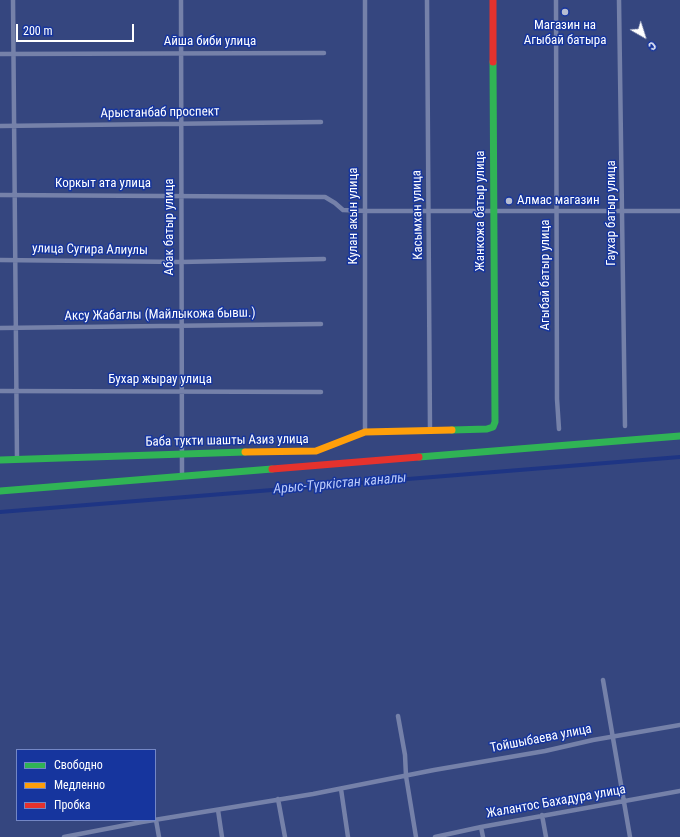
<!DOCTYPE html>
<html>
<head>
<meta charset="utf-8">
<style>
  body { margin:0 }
  #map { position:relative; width:680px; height:837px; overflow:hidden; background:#35467f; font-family:"Roboto Condensed",sans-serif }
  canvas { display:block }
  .legend { position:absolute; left:16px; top:749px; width:140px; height:72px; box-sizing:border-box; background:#16359e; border:1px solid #7386c5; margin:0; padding:5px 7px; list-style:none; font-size:12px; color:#fff }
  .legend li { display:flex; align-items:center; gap:8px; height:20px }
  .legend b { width:20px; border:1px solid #7386c5 }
  .north { position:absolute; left:624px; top:16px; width:40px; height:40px; -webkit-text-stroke:3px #16359e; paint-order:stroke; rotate:141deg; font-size:11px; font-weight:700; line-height:16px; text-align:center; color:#fff }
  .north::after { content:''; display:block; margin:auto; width:14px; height:18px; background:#fff; clip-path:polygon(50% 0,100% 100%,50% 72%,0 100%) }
  .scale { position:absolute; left:16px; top:24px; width:118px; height:18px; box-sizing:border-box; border:2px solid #fff; border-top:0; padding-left:5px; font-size:12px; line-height:14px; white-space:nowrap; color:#fff; -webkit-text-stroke:3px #16359e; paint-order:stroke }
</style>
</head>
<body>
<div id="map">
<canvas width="680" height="837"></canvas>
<ul class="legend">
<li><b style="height:5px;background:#30b455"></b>Свободно</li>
<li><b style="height:5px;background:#ff9f0a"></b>Медленно</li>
<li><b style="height:5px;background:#e5322d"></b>Пробка</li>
</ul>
<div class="north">С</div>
<div class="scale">200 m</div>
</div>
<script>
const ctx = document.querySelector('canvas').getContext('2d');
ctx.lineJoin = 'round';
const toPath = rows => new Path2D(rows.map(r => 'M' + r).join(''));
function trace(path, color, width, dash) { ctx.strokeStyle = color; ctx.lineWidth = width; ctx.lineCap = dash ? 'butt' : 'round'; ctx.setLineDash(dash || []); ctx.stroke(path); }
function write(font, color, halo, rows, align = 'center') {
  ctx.font = font + ' "Roboto Condensed",sans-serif'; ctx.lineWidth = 3; ctx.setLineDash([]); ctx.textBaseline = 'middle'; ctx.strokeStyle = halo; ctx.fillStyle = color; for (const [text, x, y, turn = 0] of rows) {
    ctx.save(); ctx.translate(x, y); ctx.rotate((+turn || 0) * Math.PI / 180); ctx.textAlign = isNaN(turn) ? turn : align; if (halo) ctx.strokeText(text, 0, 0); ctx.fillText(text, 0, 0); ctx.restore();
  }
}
trace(toPath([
  [0,512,680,457]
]), '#1e3584', 4);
trace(toPath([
  [13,0,17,459],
  [181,0,182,476],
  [365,0,365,432],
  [427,0,430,430],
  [556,0,557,399,559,429],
  [619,0,625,426],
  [0,54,324,53],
  [0,126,321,122],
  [0,195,325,197,335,203,343,210,366,211,680,211],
  [0,260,181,262,324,259],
  [0,328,321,324],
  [0,391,321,392],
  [603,680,630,837],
  [398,716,405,755,406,776,416,837],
  [341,789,348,837],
  [278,799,285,837],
  [218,810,222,837],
  [542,815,546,837],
  [156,820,159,837],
  [481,827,483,837],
  [64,837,142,822,313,794,434,770,545,751,593,740,680,725],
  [435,837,481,827,680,791]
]), '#7581a9', 4.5);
trace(toPath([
  [452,430,487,429,493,427,495,422,493,62],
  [419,457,680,436],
  [0,460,245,452],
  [0,491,272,469]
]), '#30b455', 7);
trace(toPath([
  [245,452,316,451,365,432,452,430]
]), '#ff9f0a', 7);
trace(toPath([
  [493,0,493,62],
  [272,469,419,457]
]), '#e5322d', 7);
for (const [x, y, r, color] of [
  [565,12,4,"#b8bed2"],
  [509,201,4,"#b8bed2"]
]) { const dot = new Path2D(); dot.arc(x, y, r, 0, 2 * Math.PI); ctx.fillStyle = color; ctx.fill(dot); trace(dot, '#16359e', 1.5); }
write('13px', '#fff', '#16359e', [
  ["Магазин на",565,26],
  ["Агыбай батыра",565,41],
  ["Алмас магазин",517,201,"left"]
]);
write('13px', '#fff', '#16359e', [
  ["Айша биби улица",210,42],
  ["Арыстанбаб проспект",160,113,-1],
  ["Коркыт ата улица",103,184],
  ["Жанкожа батыр улица",481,211,-90],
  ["Гаухар батыр улица",612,213,-90],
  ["Касымхан улица",418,215,-91],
  ["Кулан акын улица",354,216,-90],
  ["Абак батыр улица",170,227,-90],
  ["улица Сугира Алиулы",90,250,1],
  ["Агыбай батыр улица",546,275,-90],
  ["Аксу Жабаглы (Майлыкожа бывш.)",160,315,-1],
  ["Бухар жырау улица",160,380],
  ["Баба тукти шашты Азиз улица",227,441,-1],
  ["Тойшыбаева улица",541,739,-11],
  ["Жалантос Бахадура улица",556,802,-10]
]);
write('italic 14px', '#bacaf9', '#16359e', [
  ["Арыс-Түркістан каналы",340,484,-5]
]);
</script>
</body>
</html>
